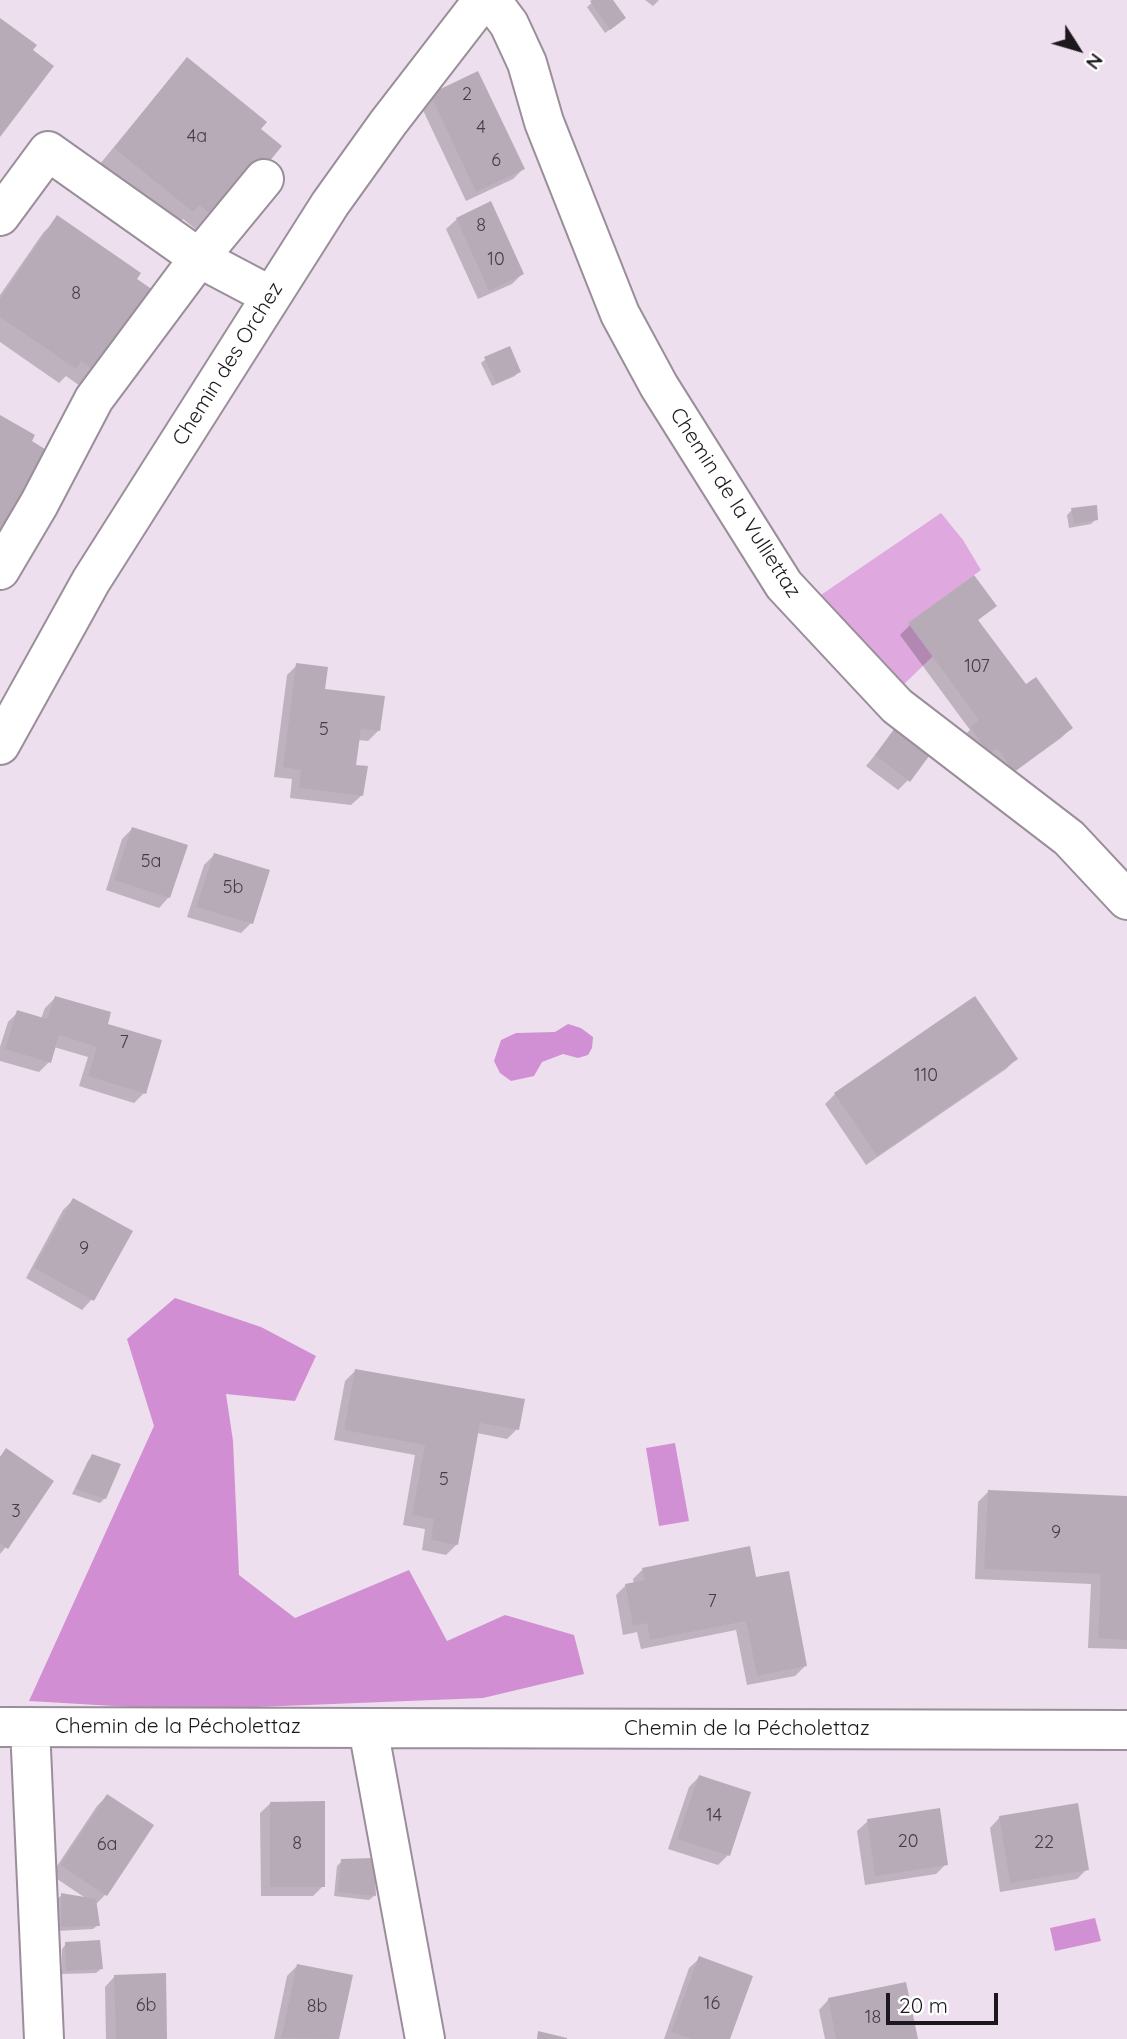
<!DOCTYPE html>
<html>
<head>
<meta charset="utf-8">
<style>
  body { margin:0 }
  #map { position:relative; width:1127px; height:2039px; overflow:hidden; background:#eddfed; font-family:Quicksand,sans-serif }
  canvas { display:block }
  .north { position:absolute; left:1043px; top:14px; width:70px; height:70px; -webkit-text-stroke:5px #fff; paint-order:stroke; rotate:127deg; font-size:19px; font-weight:700; line-height:28px; text-align:center; color:#1d181d }
  .north::after { content:''; display:block; margin:auto; width:24px; height:32px; background:#1d181d; clip-path:polygon(50% 0,100% 100%,50% 72%,0 100%) }
  .scale { position:absolute; left:886px; top:1993px; width:112px; height:32px; box-sizing:border-box; border:4px solid #1d181d; border-top:0; padding-left:9px; font-size:21px; line-height:24px; white-space:nowrap; color:#1d181d; -webkit-text-stroke:5px #fff; paint-order:stroke }
</style>
</head>
<body>
<div id="map">
<canvas width="1127" height="2039"></canvas>
<div class="north">N</div>
<div class="scale">20 m</div>
</div>
<script>
const ctx = document.querySelector('canvas').getContext('2d');
ctx.lineJoin = 'round';
function fill(path, color) { ctx.fillStyle = color; ctx.fill(path, 'evenodd'); }
const toPath = rows => new Path2D(rows.map(r => 'M' + r).join(''));
function trace(path, color, width, dash) { ctx.strokeStyle = color; ctx.lineWidth = width; ctx.lineCap = dash ? 'butt' : 'round'; ctx.setLineDash(dash || []); ctx.stroke(path); }
function write(font, color, halo, rows, align = 'center') {
  ctx.font = font + ' Quicksand,sans-serif'; ctx.lineWidth = 5; ctx.setLineDash([]); ctx.textBaseline = 'middle'; ctx.strokeStyle = halo; ctx.fillStyle = color; for (const [text, x, y, turn = 0] of rows) {
    ctx.save(); ctx.translate(x, y); ctx.rotate((+turn || 0) * Math.PI / 180); ctx.textAlign = isNaN(turn) ? turn : align; if (halo) ctx.strokeText(text, 0, 0); ctx.fillText(text, 0, 0); ctx.restore();
  }
}
fill(toPath([
  [941,513,963,540,981,570,909,623,933,656,899,689,812,601]
]), '#dfa9df');
fill(toPath([
  [175,1298,261,1327,316,1356,295,1401,226,1394,233,1441,239,1575,295,1618,409,1570,447,1641,505,1615,574,1635,584,1674,483,1698,182,1710,29,1701,154,1426,127,1339]
]), '#d18ed2');
fill(toPath([
  [568,1024,581,1028,593,1037,592,1048,588,1055,578,1058,563,1054,542,1062,534,1076,511,1081,500,1073,494,1061,501,1040,516,1033,555,1032],
  [675,1443,689,1521,659,1526,646,1448],
  [1095,1918,1101,1941,1055,1951,1050,1928]
]), '#d290d4');
fill(toPath([
  [595,0,611,0,619,23,605,33,587,7],
  [645,0,659,0,653,6],
  [187,60,264,122,204,236,183,219,177,226,100,164,173,75],
  [431,96,523,169,513,179,466,201,421,106],
  [58,218,150,290,80,386,66,376,59,383,0,342,0,295,43,233],
  [457,219,522,274,512,284,478,299,446,229],
  [486,359,519,371,515,376,492,386,481,363],
  [1072,510,1096,519,1091,524,1069,528,1067,515],
  [995,605,977,621,1025,687,1071,728,1061,738,1003,780,961,738,970,730,900,635,910,625],
  [297,665,323,690,378,731,368,741,358,740,354,766,362,795,351,805,290,798,292,779,274,777,287,675],
  [897,728,908,780,898,790,866,766],
  [132,829,169,897,159,908,106,890,122,839],
  [214,855,251,923,241,933,187,917,204,865],
  [55,998,106,1025,144,1093,134,1103,79,1086,88,1057,54,1047,49,1062,39,1072,0,1061,0,1047,8,1022,18,1012,41,1019,45,1008],
  [1016,1059,1006,1069,866,1165,825,1104,835,1094],
  [73,1200,92,1299,82,1310,26,1278,63,1210],
  [355,1371,517,1429,507,1439,477,1433,456,1545,446,1555,422,1550,425,1529,403,1525,415,1455,334,1440,345,1381],
  [6,1450,6,1547,0,1554,0,1457],
  [92,1456,105,1498,100,1503,72,1494,88,1461],
  [988,1492,1127,1498,1127,1649,1088,1648,1091,1584,975,1579,978,1502],
  [643,1569,755,1579,805,1666,795,1676,747,1685,736,1630,641,1649,637,1632,623,1635,616,1595,626,1585,634,1584,633,1579],
  [699,1777,728,1855,718,1865,668,1849,689,1787],
  [107,1796,105,1895,95,1905,98,1925,93,1929,57,1931,57,1899,62,1895,87,1899,51,1875,97,1806],
  [271,1803,323,1886,313,1896,261,1896,260,1813],
  [1000,1817,1087,1869,1077,1879,1000,1892,990,1828],
  [868,1821,946,1864,936,1874,865,1885,857,1831],
  [342,1861,374,1896,369,1900,334,1896,337,1866],
  [66,1944,101,1969,96,1973,62,1974,62,1949],
  [700,1958,728,2039,664,2039,689,1968],
  [297,1966,351,1977,338,2039,274,2039,287,1976],
  [115,1976,165,2039,106,2039,105,1987],
  [829,1999,916,2039,825,2039,819,2010]
]), '#0003');
fill(toPath([
  [592,0,613,0,626,18,610,30,590,1],
  [0,18,37,45,33,50,54,66,0,137],
  [187,57,267,122,261,129,282,146,220,222,199,205,193,212,114,148],
  [478,71,525,169,476,192,430,94],
  [491,201,524,274,489,291,456,218],
  [57,215,141,273,137,279,153,290,96,372,81,361,76,369,0,317,0,299],
  [510,346,521,372,496,383,484,357],
  [0,415,35,435,32,441,48,451,0,536],
  [1097,505,1098,520,1074,524,1071,508],
  [974,575,997,606,978,620,1026,684,1036,677,1073,728,1014,772,998,749,989,753,970,727,979,720,908,623],
  [296,663,328,667,325,689,385,696,380,731,361,729,356,765,368,766,363,796,299,788,301,770,283,767],
  [897,725,932,752,910,782,875,755],
  [132,827,188,845,170,898,114,880],
  [214,853,270,870,253,924,196,907],
  [55,996,111,1012,108,1024,162,1040,146,1094,88,1076,97,1047,59,1035,51,1063,5,1049,17,1010,47,1019],
  [975,996,1018,1059,877,1156,834,1093],
  [73,1198,133,1231,94,1301,34,1268],
  [355,1369,525,1399,519,1430,480,1423,458,1545,431,1540,434,1519,412,1515,425,1445,344,1430],
  [6,1448,54,1481,8,1549,0,1543,0,1457],
  [92,1454,121,1464,106,1499,75,1489],
  [988,1490,1127,1496,1127,1640,1098,1638,1101,1574,984,1569],
  [750,1546,756,1577,789,1571,807,1666,757,1676,746,1621,650,1640,647,1623,633,1626,625,1584,645,1580,642,1568],
  [699,1775,751,1792,730,1856,677,1839],
  [107,1794,154,1825,107,1896,60,1865],
  [325,1801,325,1887,270,1887,270,1802],
  [1078,1803,1089,1870,1010,1883,999,1816],
  [940,1808,948,1865,875,1876,867,1819],
  [374,1858,376,1896,338,1892,341,1859],
  [61,1893,96,1899,100,1926,61,1927],
  [100,1940,103,1969,66,1971,65,1942],
  [699,1956,753,1976,730,2039,691,2039,671,2032],
  [297,1964,353,1975,339,2039,281,2038],
  [166,1973,167,2039,116,2039,114,1975],
  [906,1982,918,2039,836,2039,828,1998],
  [538,2031,567,2038,567,2039,537,2039]
]), '#b7abb7');
const minor = toPath([
  [491,0,509,24,527,63,544,122,620,314,659,386,784,585,897,706,1069,838,1127,900],
  [0,216,48,151,199,258,271,296],
  [0,570,39,504,94,399,199,258,264,179],
  [0,745,91,581,330,204,388,123,483,0],
  [0,1727,1127,1730],
  [30,1727,44,2039],
  [368,1728,425,2039]
]);
trace(minor, '#9a8e9a', 42);
trace(minor, '#fff', 38);
write('18px', '#443d44', null, [
  ["2",467,95],
  ["4",481,128],
  ["4a",197,137],
  ["6",496,161],
  ["8",481,226],
  ["10",496,260],
  ["8",76,294],
  ["107",977,667],
  ["5",324,730],
  ["5a",151,862],
  ["5b",233,888],
  ["7",124,1043],
  ["110",926,1076],
  ["9",84,1249],
  ["5",444,1480],
  ["3",16,1512],
  ["9",1056,1533],
  ["7",712,1602],
  ["14",714,1816],
  ["20",908,1842],
  ["22",1044,1843],
  ["8",297,1844],
  ["6a",107,1845],
  ["16",712,2004],
  ["6b",146,2006],
  ["8b",317,2007],
  ["18",873,2018]
]);
write('21px', '#1d181d', '#fff', [
  ["Chemin des Orchez",228,364,-58],
  ["Chemin de la Vulliettaz",735,503,57],
  ["Chemin de la Pécholettaz",178,1727],
  ["Chemin de la Pécholettaz",747,1729]
]);
</script>
</body>
</html>
